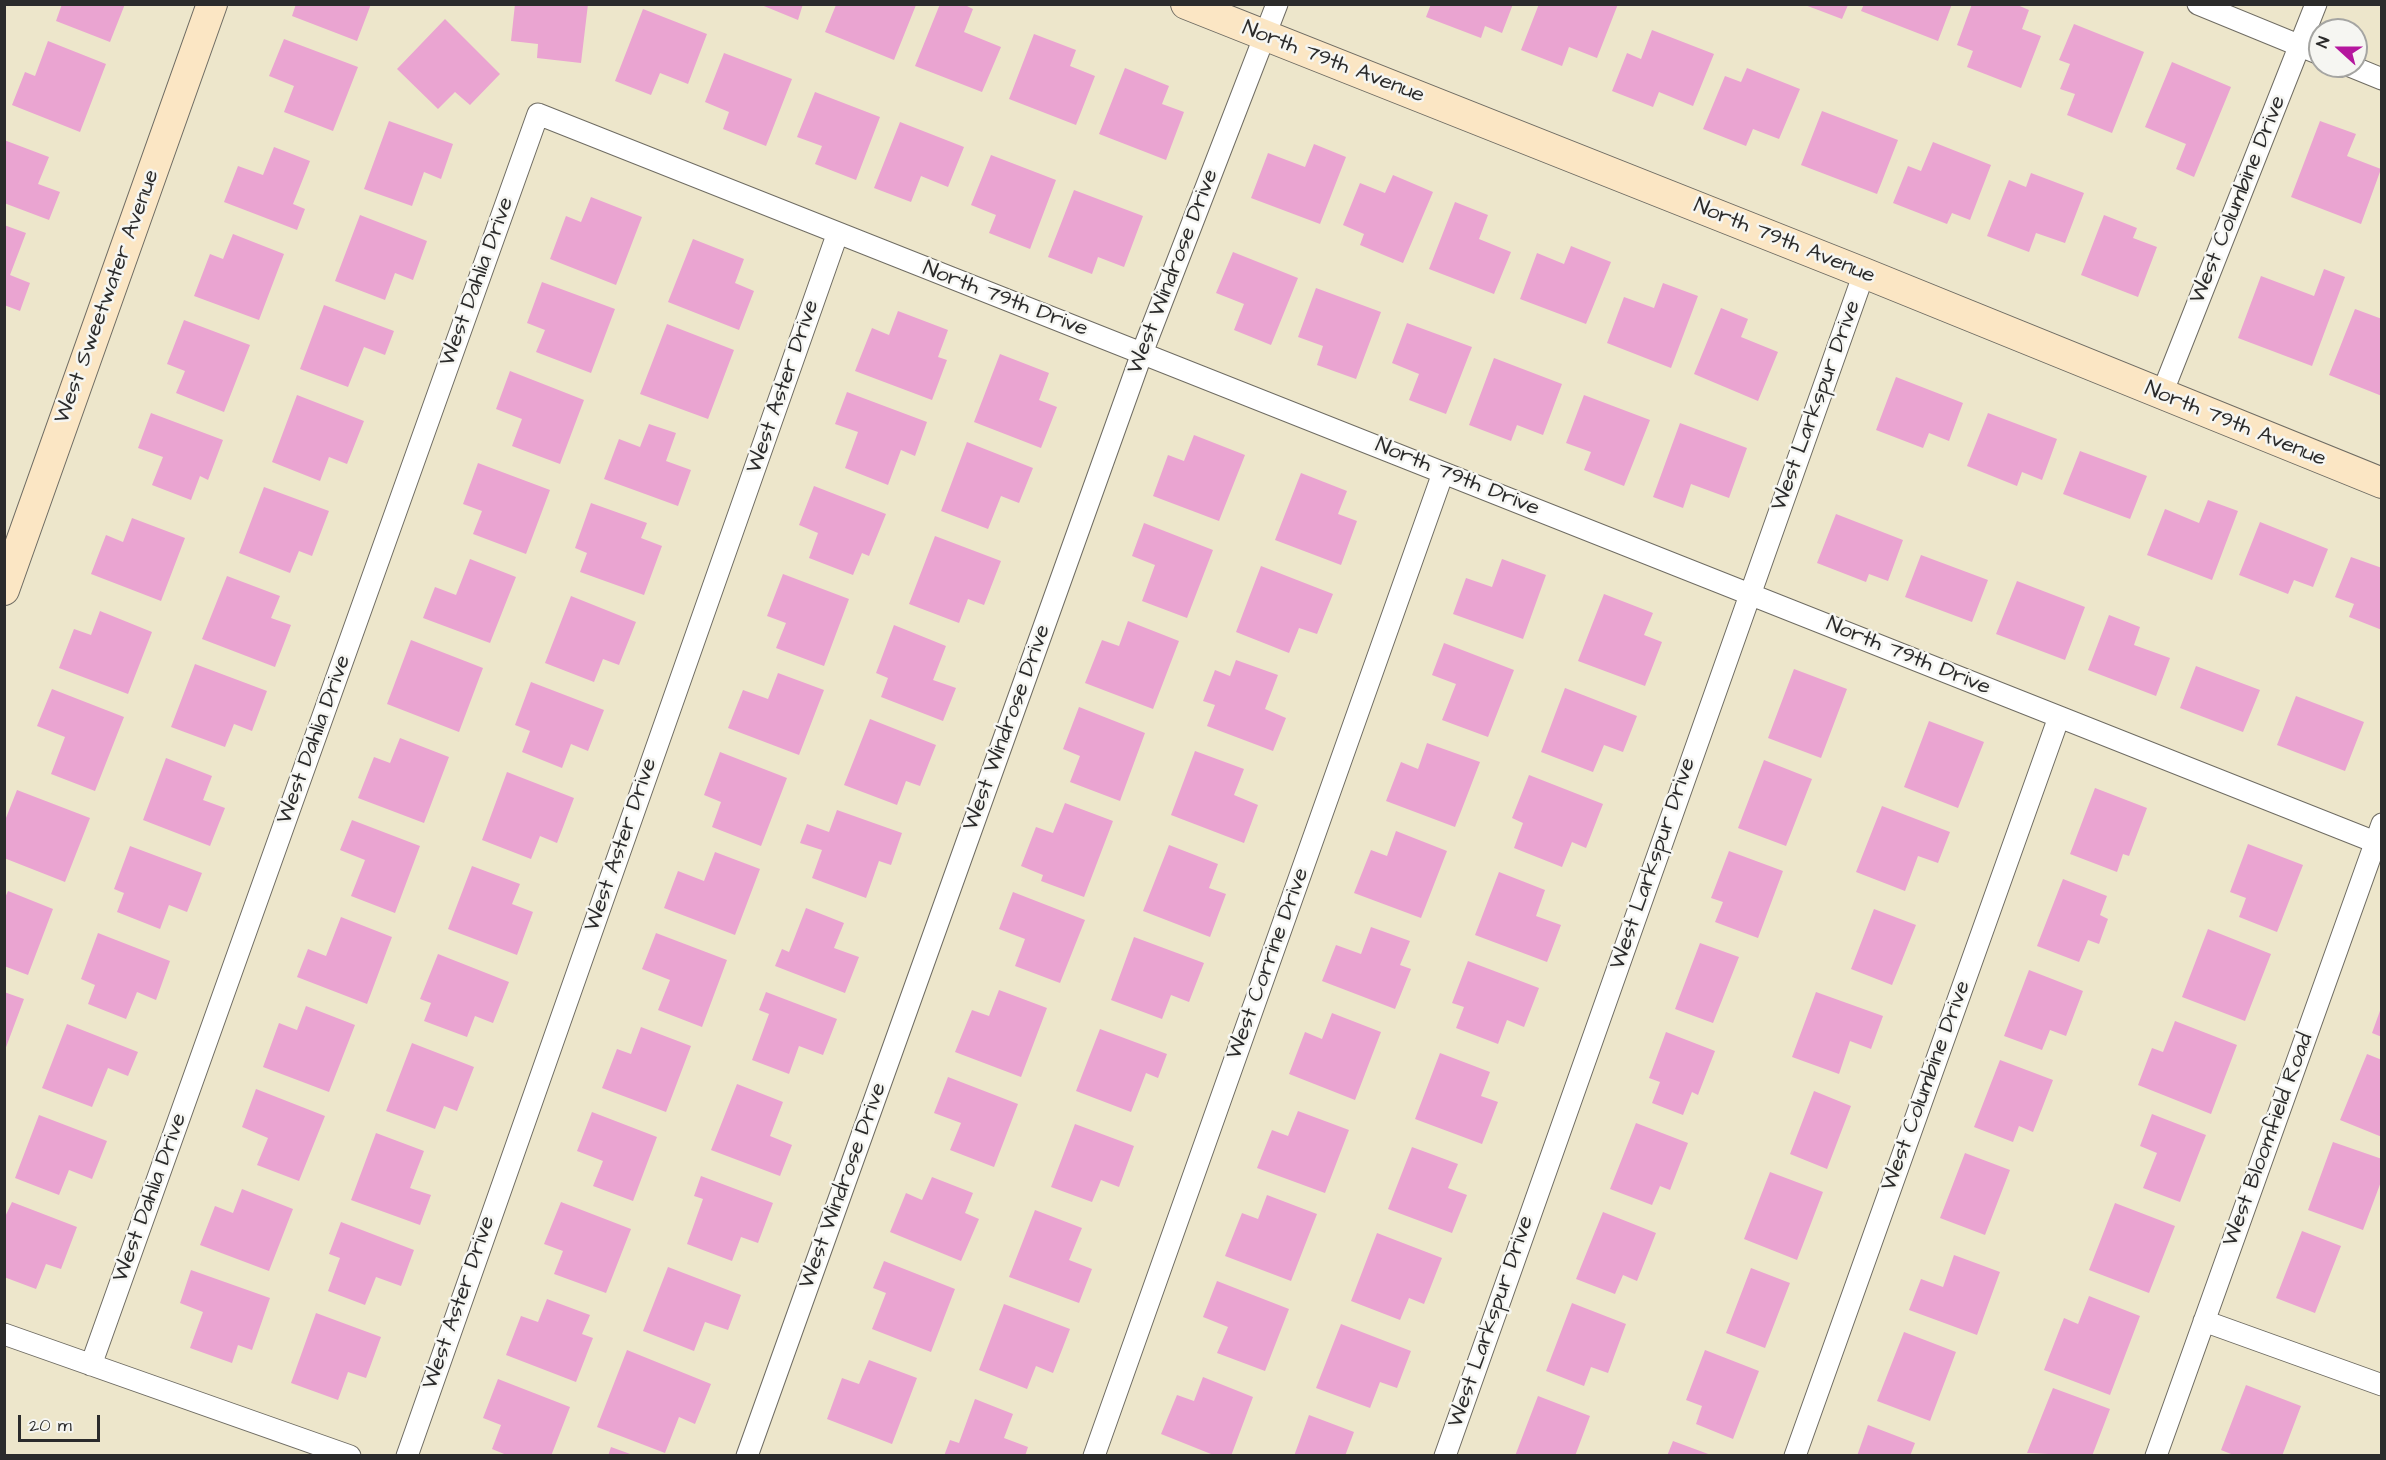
<!DOCTYPE html>
<html>
<head>
<meta charset="utf-8">
<style>
  body { margin:0 }
  #map { position:relative; width:2386px; height:1460px; overflow:hidden; background:#ede6cb; font-family:"Architects Daughter",sans-serif }
  canvas { display:block }
  .frame { position:absolute; inset:0; border:6px solid #2b2b2b; pointer-events:none }
  .north { position:absolute; left:2308px; top:18px; width:60px; height:60px; box-sizing:border-box; background:#f6f6f2; border:2px solid #a5a5a2; border-radius:50%; rotate:291deg; font-size:16px; font-weight:700; line-height:24px; text-align:center; color:#2b2b2b }
  .north::after { content:''; display:block; margin:auto; width:21px; height:27px; background:#b5179e; clip-path:polygon(50% 0,100% 100%,50% 72%,0 100%) }
  .scale { position:absolute; left:18px; top:1415px; width:82px; height:27px; box-sizing:border-box; border:3px solid #2b2b2b; border-top:0; padding-left:8px; font-size:18px; line-height:21px; white-space:nowrap; color:#2b2b2b; -webkit-text-stroke:4px #f6f6f2; paint-order:stroke }
</style>
</head>
<body>
<div id="map">
<canvas width="2386" height="1460"></canvas>
<div class="frame"></div>
<div class="north">N</div>
<div class="scale">20 m</div>
</div>
<script>
const ctx = document.querySelector('canvas').getContext('2d');
ctx.lineJoin = 'round';
function fill(path, color) { ctx.fillStyle = color; ctx.fill(path, 'evenodd'); }
const toPath = rows => new Path2D(rows.map(r => 'M' + r).join(''));
function trace(path, color, width, dash) { ctx.strokeStyle = color; ctx.lineWidth = width; ctx.lineCap = dash ? 'butt' : 'round'; ctx.setLineDash(dash || []); ctx.stroke(path); }
function write(font, color, halo, rows, align = 'center') {
  ctx.font = font + ' "Architects Daughter",sans-serif'; ctx.lineWidth = 5; ctx.setLineDash([]); ctx.textBaseline = 'middle'; ctx.strokeStyle = halo; ctx.fillStyle = color; for (const [text, x, y, turn = 0] of rows) {
    ctx.save(); ctx.translate(x, y); ctx.rotate((+turn || 0) * Math.PI / 180); ctx.textAlign = isNaN(turn) ? turn : align; if (halo) ctx.strokeText(text, 0, 0); ctx.fillText(text, 0, 0); ctx.restore();
  }
}
fill(toPath([
  [62,4,125,4,110,42,56,21],
  [296,4,371,4,357,41,292,16],
  [515,4,588,4,581,63,537,58,538,44,511,41],
  [759,4,803,4,798,20],
  [940,4,963,4,973,9,964,32,1001,47,982,92,915,66],
  [1431,4,1513,4,1502,33,1485,26,1481,38,1426,17],
  [1539,4,1618,4,1597,58,1569,47,1562,66,1521,50],
  [1864,4,1952,4,1938,41,1861,11],
  [1972,4,2015,4,2029,10,2022,29,2041,36,2021,88,1967,67,1973,51,1957,45],
  [836,5,916,5,894,60,825,32],
  [1805,5,1848,5,1842,19],
  [643,9,707,34,688,84,660,73,651,95,615,81],
  [445,19,500,74,470,105,455,92,438,109,397,69],
  [2074,24,2144,52,2112,133,2067,115,2075,94,2060,89,2070,64,2059,60],
  [1652,30,1714,54,1693,106,1659,92,1653,107,1612,91,1627,53,1641,59],
  [1034,34,1076,50,1070,66,1095,76,1076,125,1009,99],
  [284,39,358,67,333,131,284,112,294,86,269,76],
  [48,41,106,64,80,132,12,105,25,72,35,76],
  [724,53,792,79,766,146,723,129,729,112,705,102],
  [2172,62,2231,87,2194,177,2176,169,2186,144,2145,127],
  [1125,68,1169,86,1162,104,1184,112,1166,160,1099,134],
  [1747,68,1800,89,1779,139,1753,129,1746,146,1703,129,1725,76,1741,82],
  [815,92,880,117,856,180,815,164,822,146,797,137],
  [1822,111,1898,140,1877,194,1801,165],
  [389,121,453,144,441,179,424,172,412,206,364,189],
  [2320,121,2356,134,2347,156,2381,169,2361,224,2291,197],
  [900,122,964,147,948,187,921,176,911,202,874,188],
  [4,140,49,157,38,184,60,192,49,220,4,203],
  [1933,142,1991,165,1970,220,1952,213,1947,224,1893,203,1908,166,1921,171],
  [1314,144,1346,157,1320,224,1251,198,1268,153,1305,167],
  [274,147,310,161,293,204,305,209,297,230,224,202,238,166,263,175],
  [991,155,1056,180,1030,249,989,233,996,215,971,205],
  [2031,173,2084,193,2065,243,2036,233,2029,252,1987,236,2009,180,2026,187],
  [1393,175,1433,192,1403,263,1360,245,1364,234,1343,225,1360,183,1385,193],
  [1074,190,1143,216,1124,267,1098,257,1092,274,1048,257],
  [591,197,642,217,616,285,550,259,566,216,581,222],
  [1455,202,1488,215,1479,239,1511,252,1494,294,1429,269],
  [360,215,427,241,413,280,395,273,385,300,335,281],
  [2104,215,2137,228,2133,238,2157,247,2138,297,2081,275],
  [4,225,26,233,10,275,30,283,20,311,4,305],
  [233,234,284,254,259,320,194,296,210,254,223,259],
  [693,239,744,259,735,283,754,291,739,330,668,302],
  [1571,246,1611,262,1586,324,1520,299,1537,253,1564,264],
  [1233,252,1298,278,1271,345,1234,330,1244,304,1216,293],
  [2324,269,2345,277,2312,366,2238,338,2261,276,2314,296],
  [542,282,615,309,591,373,536,352,545,330,527,323],
  [1663,283,1698,296,1671,368,1607,343,1624,297,1654,308],
  [1316,288,1381,312,1356,379,1317,365,1323,346,1298,337],
  [324,305,394,331,385,355,364,347,348,387,300,369],
  [1721,308,1748,319,1741,337,1778,352,1758,401,1694,374],
  [2355,309,2382,319,2382,396,2329,375],
  [898,311,948,330,938,357,947,360,932,400,855,371,872,328,889,335],
  [184,320,250,345,224,412,176,393,185,371,167,364],
  [1407,323,1472,347,1446,414,1409,400,1419,374,1392,363],
  [667,324,734,350,708,419,640,394],
  [1000,354,1049,373,1039,400,1057,407,1041,448,974,422],
  [1494,358,1562,384,1543,435,1517,425,1511,441,1469,425],
  [510,371,584,400,560,464,512,446,522,419,496,409],
  [1896,377,1963,403,1949,441,1929,433,1923,448,1876,430],
  [847,392,927,422,915,456,901,450,888,485,845,468,858,432,835,424],
  [297,395,364,421,347,464,329,457,320,481,272,462],
  [1584,395,1650,420,1624,486,1584,470,1591,452,1566,443],
  [151,413,223,440,208,480,200,476,191,500,152,485,163,457,138,448],
  [1988,413,2057,439,2042,480,2022,472,2017,486,1967,466],
  [1680,423,1747,448,1729,498,1691,484,1683,508,1653,497],
  [649,424,676,433,666,461,691,470,678,506,604,479,619,439,640,447],
  [1194,435,1245,455,1219,521,1153,496,1168,455,1184,461],
  [967,442,1033,468,1019,503,1001,496,988,529,941,511],
  [2080,451,2147,476,2130,519,2063,494],
  [478,463,550,490,526,554,473,534,482,511,463,504],
  [1301,473,1347,491,1338,514,1357,521,1341,565,1275,540],
  [814,486,886,514,869,556,862,553,853,575,809,558,818,533,799,525],
  [264,487,329,511,312,556,299,551,290,573,239,553],
  [2208,500,2238,511,2212,580,2147,555,2165,509,2199,523],
  [591,503,647,523,641,538,662,546,644,595,580,572,587,553,575,548],
  [1836,514,1903,540,1888,581,1869,574,1866,582,1817,563],
  [132,518,185,538,161,601,91,574,106,535,123,542],
  [2260,522,2328,549,2313,587,2294,580,2288,594,2239,575],
  [1144,523,1213,550,1187,618,1142,601,1155,565,1132,556],
  [935,536,1001,561,984,605,968,599,959,623,909,604],
  [1921,555,1988,580,1972,622,1905,597],
  [2351,557,2382,568,2382,630,2349,617,2354,604,2335,597],
  [470,559,516,577,490,643,423,618,435,587,456,595],
  [1502,559,1546,575,1523,639,1453,614,1466,578,1492,587],
  [1261,566,1333,594,1317,634,1299,628,1289,653,1236,632],
  [783,574,849,599,824,666,776,648,786,623,767,616],
  [227,576,280,596,271,618,291,625,275,667,202,639],
  [2017,581,2085,607,2065,660,1996,634],
  [1604,594,1653,613,1644,635,1662,642,1645,686,1578,661],
  [571,596,636,622,619,665,603,659,594,682,545,663],
  [100,611,152,632,128,694,59,668,74,629,91,635],
  [2109,615,2140,627,2134,645,2170,658,2156,696,2088,670],
  [1128,621,1179,641,1153,709,1085,683,1102,640,1119,646],
  [894,625,946,646,933,680,956,688,943,721,881,697,888,678,876,673],
  [411,640,483,668,459,732,387,704],
  [1444,643,1514,670,1488,737,1442,720,1456,684,1432,675],
  [1236,660,1278,675,1265,709,1286,718,1273,751,1207,726,1215,705,1203,701,1215,670,1230,676],
  [195,664,267,691,252,731,234,724,225,747,171,727],
  [2196,666,2260,690,2243,732,2180,708],
  [1794,669,1847,689,1821,758,1768,738],
  [778,673,824,690,799,755,728,728,743,690,768,699],
  [531,682,604,710,588,751,571,744,562,768,522,752,530,731,515,725],
  [1565,688,1637,716,1623,752,1604,745,1593,772,1541,752],
  [52,689,124,717,95,791,51,774,65,737,37,726],
  [2296,696,2364,722,2345,771,2277,745],
  [1079,707,1145,733,1120,801,1070,782,1080,756,1063,749],
  [870,719,936,745,920,786,906,781,897,805,844,785],
  [1929,721,1984,742,1958,808,1904,787],
  [400,738,449,757,424,823,358,798,374,757,390,763],
  [1427,743,1480,762,1455,827,1386,801,1401,762,1418,769],
  [1195,751,1244,769,1234,795,1258,805,1244,843,1171,815],
  [720,752,787,778,761,846,712,827,721,802,704,795],
  [166,758,212,776,203,800,225,808,210,846,143,820],
  [1764,760,1812,779,1786,846,1738,828],
  [507,772,574,798,557,843,540,836,531,859,482,840],
  [1529,775,1603,804,1586,848,1572,842,1562,867,1514,848,1523,823,1512,818],
  [2095,788,2147,808,2129,856,2123,854,2117,872,2070,854],
  [17,790,90,818,65,882,4,858,4,823],
  [1065,803,1113,821,1084,897,1041,881,1043,875,1021,866,1036,827,1053,833],
  [1882,806,1950,832,1938,863,1918,856,1905,891,1856,872],
  [837,810,902,833,891,865,879,861,866,898,812,878,822,850,800,843,807,824,829,832],
  [352,820,420,846,395,913,351,896,365,860,340,850],
  [1396,831,1447,851,1421,918,1354,893,1371,850,1387,856],
  [2248,844,2303,865,2277,932,2239,917,2246,898,2230,892],
  [1169,845,1218,864,1209,888,1226,894,1210,937,1143,911],
  [130,846,202,873,187,912,169,905,160,929,117,912,124,893,114,889],
  [1729,851,1783,871,1758,938,1715,922,1723,902,1711,898],
  [715,852,760,869,735,935,664,908,678,871,704,881],
  [472,866,520,884,512,904,533,912,517,955,448,929],
  [1499,872,1545,890,1536,916,1561,925,1547,962,1475,935],
  [2063,879,2107,896,2100,915,2108,919,2099,944,2088,940,2079,962,2037,946],
  [8,891,53,909,28,975,4,966,4,900],
  [1013,892,1085,920,1060,983,1015,966,1025,939,999,929],
  [806,908,844,923,834,948,859,957,845,993,775,966,782,949,789,952],
  [1874,909,1916,925,1892,985,1851,969],
  [341,917,392,937,367,1004,297,977,308,949,326,956],
  [1371,927,1410,941,1400,965,1411,969,1395,1009,1322,981,1336,945,1361,954],
  [2208,929,2271,954,2245,1021,2182,997],
  [98,933,170,961,156,1000,137,992,126,1019,88,1004,95,985,81,979],
  [656,933,727,960,702,1027,658,1010,670,980,642,969],
  [1134,937,1204,963,1189,1002,1171,995,1162,1019,1111,1000],
  [1700,943,1739,957,1713,1023,1675,1009],
  [438,954,509,982,493,1023,475,1016,467,1037,424,1021,431,1003,420,999],
  [1468,961,1539,988,1524,1027,1507,1020,1498,1044,1456,1028,1464,1007,1452,1003],
  [2029,970,2083,991,2066,1036,2050,1030,2042,1050,2004,1036],
  [999,990,1047,1008,1021,1077,955,1052,972,1010,989,1016],
  [4,992,24,999,5,1050,4,1050],
  [766,992,837,1019,823,1055,799,1046,789,1074,752,1060,769,1014,759,1010],
  [1816,992,1883,1016,1871,1049,1850,1041,1839,1074,1792,1057],
  [306,1006,355,1025,329,1092,263,1067,279,1023,297,1030],
  [2381,1008,2382,1008,2382,1037,2372,1033],
  [1332,1013,1381,1032,1355,1100,1289,1074,1305,1032,1322,1039],
  [2175,1021,2237,1045,2211,1114,2138,1085,2152,1048,2163,1052],
  [67,1024,138,1052,128,1076,108,1068,92,1107,42,1088],
  [641,1027,691,1046,666,1112,602,1088,617,1049,631,1054],
  [1100,1029,1167,1054,1158,1078,1146,1073,1131,1112,1076,1091],
  [1666,1032,1715,1051,1698,1095,1692,1092,1683,1115,1652,1103,1660,1082,1649,1078],
  [412,1043,474,1067,457,1111,444,1106,435,1129,386,1111],
  [1440,1053,1490,1072,1481,1096,1498,1102,1482,1144,1415,1119],
  [2367,1054,2382,1060,2382,1137,2340,1120],
  [2000,1060,2053,1080,2033,1132,2019,1126,2013,1142,1974,1127],
  [948,1077,1018,1104,994,1167,950,1150,961,1123,934,1113],
  [737,1084,783,1102,770,1136,792,1145,780,1176,711,1150],
  [256,1089,325,1116,299,1181,257,1165,268,1138,242,1127],
  [1814,1091,1851,1106,1827,1169,1790,1154],
  [1298,1111,1349,1130,1325,1193,1257,1168,1272,1130,1288,1136],
  [592,1112,657,1137,633,1201,593,1186,603,1161,577,1151],
  [2152,1114,2206,1135,2180,1202,2143,1188,2157,1153,2140,1146],
  [39,1115,107,1141,92,1179,69,1170,59,1195,15,1178],
  [1636,1123,1688,1143,1670,1190,1660,1186,1652,1205,1610,1189],
  [1075,1124,1134,1146,1119,1187,1101,1180,1092,1202,1051,1187],
  [376,1133,424,1151,410,1188,431,1195,420,1225,351,1200],
  [2333,1142,2382,1159,2382,1179,2363,1230,2308,1210],
  [1412,1147,1458,1164,1448,1188,1467,1195,1452,1233,1388,1209],
  [1965,1153,2010,1170,1985,1235,1940,1218],
  [1770,1172,1823,1192,1797,1260,1744,1239],
  [701,1176,773,1203,758,1243,741,1237,732,1261,687,1244,703,1199,694,1196],
  [932,1177,973,1193,965,1213,979,1219,961,1261,890,1232,906,1193,922,1200],
  [242,1189,293,1209,269,1271,200,1245,215,1206,233,1213],
  [1267,1195,1317,1214,1291,1281,1225,1256,1242,1213,1258,1219],
  [12,1202,77,1227,61,1269,46,1264,36,1289,4,1277,4,1219],
  [561,1202,631,1229,606,1293,554,1274,563,1251,544,1244],
  [2115,1203,2175,1226,2149,1293,2089,1270],
  [1035,1210,1082,1228,1069,1260,1092,1269,1079,1303,1009,1277],
  [1603,1212,1656,1233,1637,1281,1623,1275,1615,1294,1576,1279],
  [341,1222,414,1250,401,1286,376,1277,365,1305,328,1291,340,1258,329,1254],
  [2302,1231,2341,1246,2315,1313,2276,1298],
  [1377,1233,1442,1258,1424,1304,1409,1298,1400,1320,1351,1301],
  [1954,1255,2000,1272,1977,1335,1909,1310,1921,1279,1943,1287],
  [884,1261,955,1289,931,1352,872,1329,886,1293,873,1288],
  [668,1267,741,1295,728,1330,705,1322,694,1351,643,1331],
  [1751,1268,1790,1283,1765,1348,1726,1333],
  [191,1270,270,1298,252,1350,238,1345,232,1363,190,1348,203,1312,180,1303],
  [1217,1281,1289,1309,1265,1371,1217,1353,1228,1327,1203,1317],
  [2089,1296,2140,1316,2110,1395,2044,1370,2064,1318,2078,1324],
  [547,1299,590,1315,582,1334,593,1338,576,1382,506,1355,521,1316,538,1322],
  [1572,1303,1626,1324,1608,1373,1591,1367,1584,1386,1546,1371],
  [1004,1304,1070,1329,1053,1373,1036,1366,1027,1389,979,1370],
  [316,1313,381,1337,366,1378,348,1372,338,1400,291,1383],
  [1341,1324,1411,1351,1397,1388,1380,1382,1370,1408,1316,1388],
  [1904,1332,1956,1352,1930,1421,1877,1401],
  [627,1350,711,1384,695,1424,679,1417,665,1453,597,1427],
  [1705,1350,1759,1371,1733,1439,1696,1424,1702,1406,1686,1400],
  [869,1360,917,1378,892,1444,827,1419,842,1378,859,1384],
  [1203,1377,1253,1397,1231,1456,1216,1456,1161,1434,1177,1395,1194,1401],
  [498,1379,570,1407,551,1456,509,1456,492,1449,501,1425,483,1418],
  [2246,1385,2301,1406,2282,1456,2236,1456,2221,1450],
  [2053,1388,2110,1409,2092,1456,2027,1453],
  [1538,1396,1590,1416,1575,1456,1515,1456],
  [975,1399,1013,1414,1004,1438,1028,1447,1025,1456,944,1456,950,1440,959,1443],
  [1309,1415,1354,1432,1345,1456,1294,1456],
  [1868,1425,1915,1443,1910,1456,1857,1456],
  [1673,1441,1711,1455,1711,1456,1667,1456],
  [611,1447,633,1455,633,1456,608,1456]
]), '#eaa4d1');
const street = toPath([
  [2198,4,2320,54],
  [2350,66,2382,79],
  [2161,396,2316,4],
  [2204,1321,2382,1385],
  [4,1334,350,1456],
  [91,1365,538,114,2375,842],
  [407,1456,837,235],
  [747,1456,1142,353,1277,4],
  [1094,1456,1443,473],
  [1445,1456,1864,273],
  [1795,1456,2059,717],
  [2156,1456,2382,824]
]);
const secondary = toPath([
  [1186,4,1864,273,2382,483],
  [4,590,212,4]
]);
trace(street, '#6f6c63', 23);
trace(secondary, '#6f6c63', 32);
trace(street, '#fff', 21);
trace(secondary, '#fbe6c4', 30);
write('22px', '#2b2b2b', '#f6f6f2', [
  ["North 79th Avenue",1333,63,21],
  ["West Columbine Drive",2239,200,-68],
  ["North 79th Avenue",1784,242,22],
  ["West Windrose Drive",1174,272,-69],
  ["West Dahlia Drive",478,282,-70],
  ["West Sweetwater Avenue",108,297,-70],
  ["North 79th Drive",1005,300,21],
  ["West Aster Drive",784,387,-71],
  ["West Larkspur Drive",1817,406,-70],
  ["North 79th Avenue",2235,425,22],
  ["North 79th Drive",1457,478,22],
  ["North 79th Drive",1908,657,22],
  ["West Windrose Drive",1008,728,-70],
  ["West Dahlia Drive",315,740,-70],
  ["West Aster Drive",622,845,-71],
  ["West Larkspur Drive",1654,864,-71],
  ["West Corrine Drive",1269,964,-70],
  ["West Columbine Drive",1927,1086,-70],
  ["West Bloomfield Road",2269,1140,-70],
  ["West Windrose Drive",844,1186,-70],
  ["West Dahlia Drive",151,1198,-70],
  ["West Aster Drive",460,1303,-71],
  ["West Larkspur Drive",1492,1322,-71]
]);
</script>
</body>
</html>
